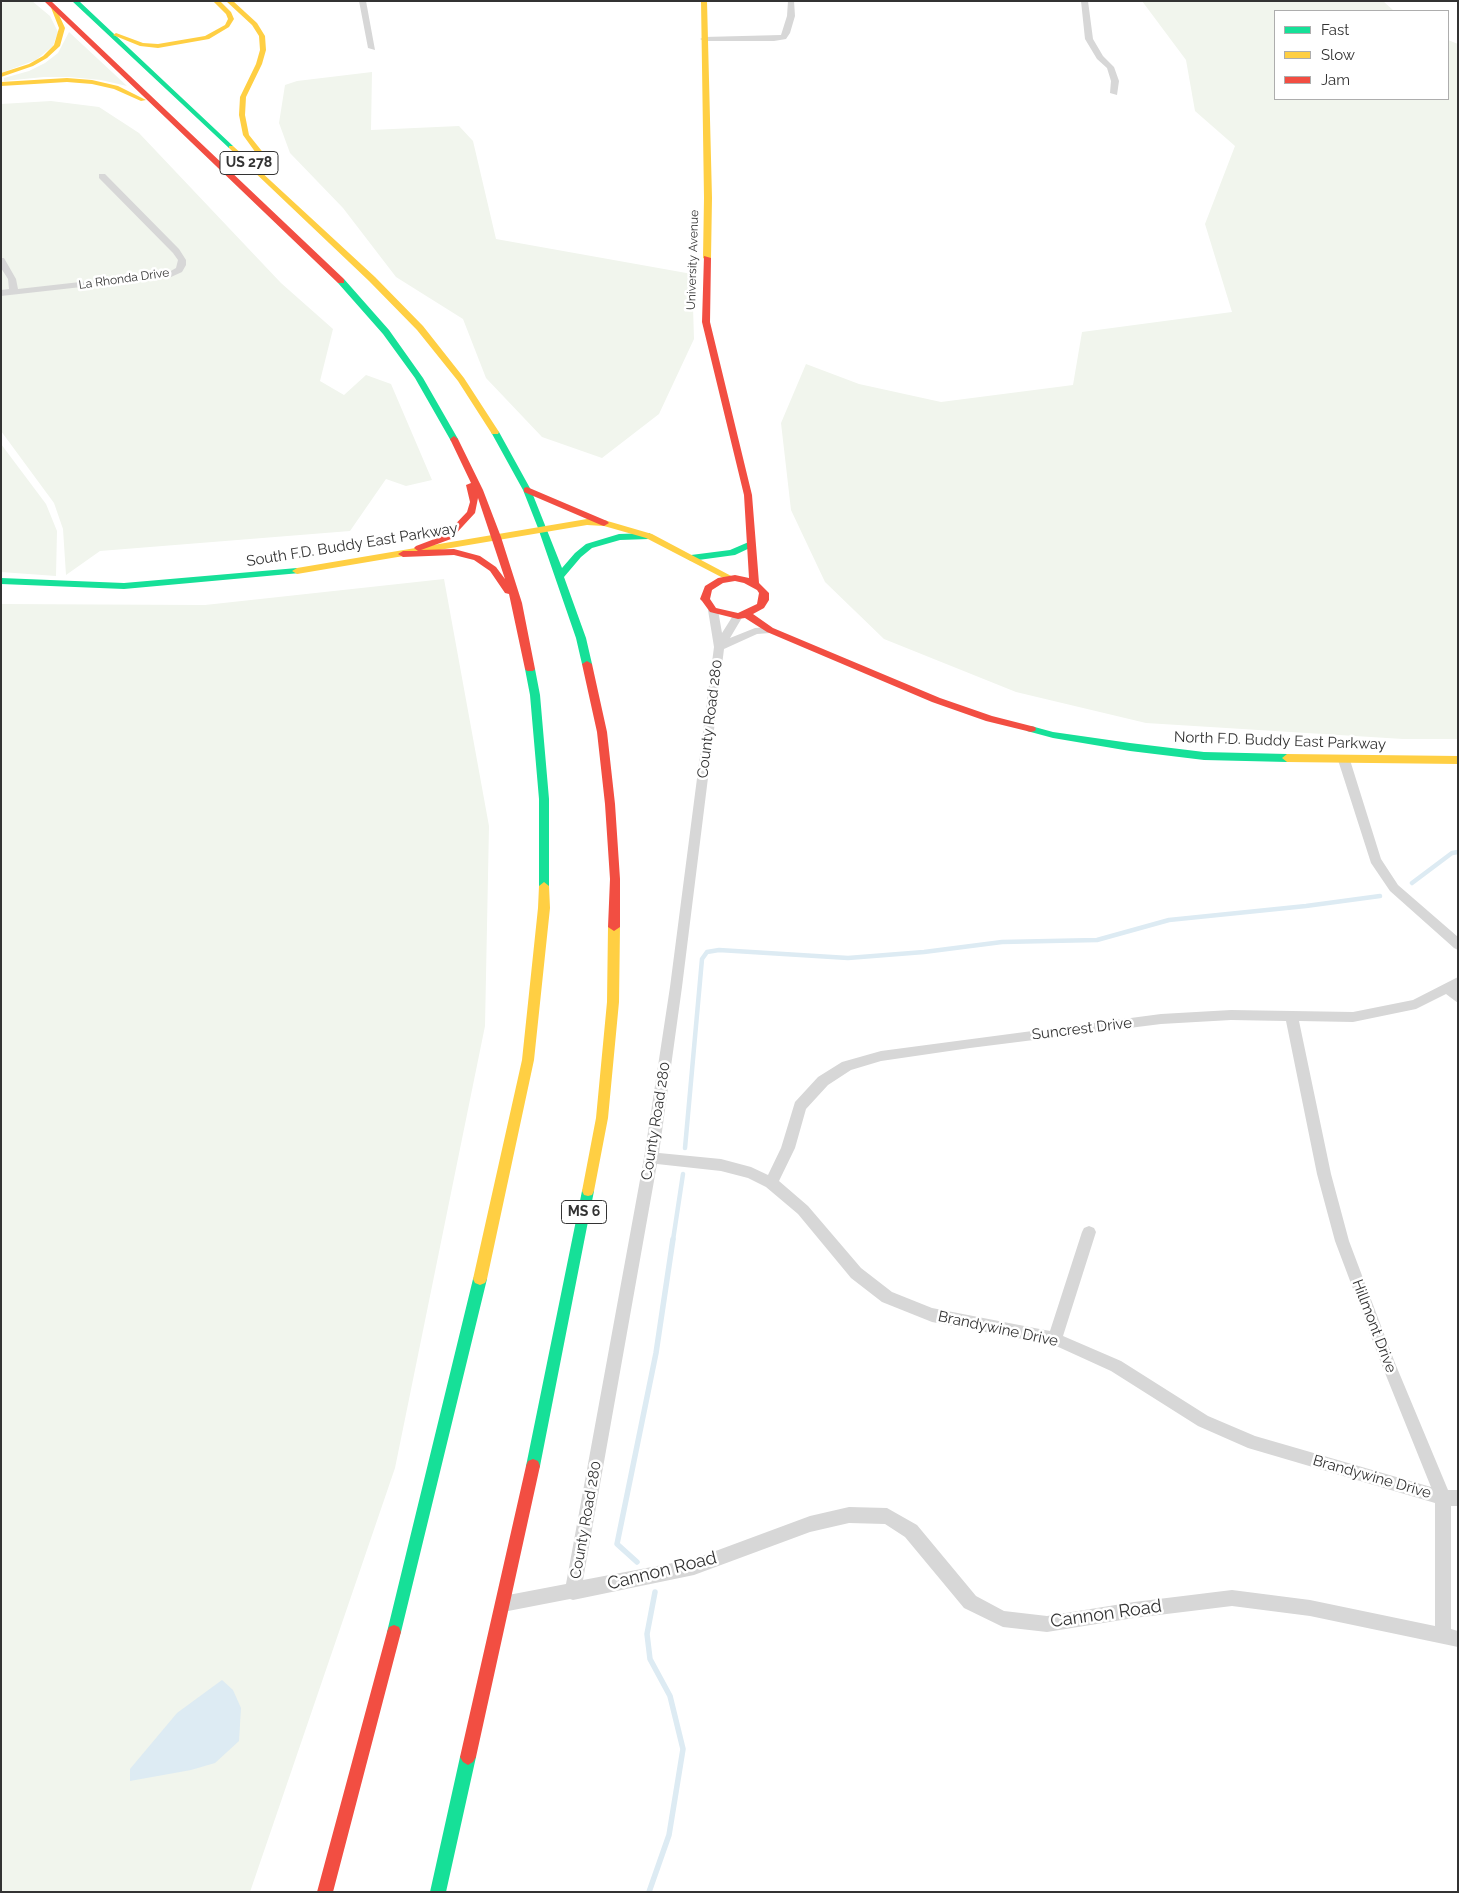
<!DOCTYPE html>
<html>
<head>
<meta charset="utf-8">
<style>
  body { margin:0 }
  #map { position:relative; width:1459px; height:1893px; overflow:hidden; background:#fff; font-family:Raleway,sans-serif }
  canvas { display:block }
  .frame { position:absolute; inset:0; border:2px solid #333; pointer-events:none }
  .legend { position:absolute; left:1274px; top:10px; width:175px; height:90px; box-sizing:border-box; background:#fff; border:1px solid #adadad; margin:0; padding:6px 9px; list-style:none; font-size:15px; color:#333 }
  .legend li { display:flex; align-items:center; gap:10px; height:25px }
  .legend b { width:25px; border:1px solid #adadad }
</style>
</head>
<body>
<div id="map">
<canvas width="1459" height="1893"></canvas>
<div class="frame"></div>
<ul class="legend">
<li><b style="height:6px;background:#16e098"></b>Fast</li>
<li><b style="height:6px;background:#ffcf43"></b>Slow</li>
<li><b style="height:6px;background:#f24e42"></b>Jam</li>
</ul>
</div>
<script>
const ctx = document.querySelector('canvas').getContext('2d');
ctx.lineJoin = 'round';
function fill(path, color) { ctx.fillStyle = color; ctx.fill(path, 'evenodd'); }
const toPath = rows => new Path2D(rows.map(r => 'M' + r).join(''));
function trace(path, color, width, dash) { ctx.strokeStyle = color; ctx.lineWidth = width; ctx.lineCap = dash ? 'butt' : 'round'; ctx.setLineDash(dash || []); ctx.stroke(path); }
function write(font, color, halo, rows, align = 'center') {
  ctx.font = font + ' Raleway,sans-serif'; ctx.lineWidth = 5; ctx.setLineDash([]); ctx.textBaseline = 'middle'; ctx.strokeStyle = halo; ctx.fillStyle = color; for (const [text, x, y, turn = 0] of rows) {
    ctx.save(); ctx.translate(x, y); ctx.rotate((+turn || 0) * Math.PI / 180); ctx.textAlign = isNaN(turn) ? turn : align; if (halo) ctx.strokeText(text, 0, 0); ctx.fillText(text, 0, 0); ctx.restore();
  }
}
fill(toPath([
  [10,1,32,1,50,16,58,32,53,46,36,60,1,73,1,3],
  [1142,1,1383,1,1394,11,1275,11,1275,99,1448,99,1448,40,1458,44,1458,739,1403,739,1146,723,1016,692,884,639,825,582,791,510,781,423,806,364,859,384,941,402,1073,385,1082,332,1232,312,1205,224,1235,146,1195,111,1186,60],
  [69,32,127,86,101,80,69,77,44,77,4,81,4,78,29,71,45,63,58,53],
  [372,72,371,130,459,126,473,141,496,239,692,274,694,339,659,414,602,458,542,437,486,378,463,319,396,277,343,208,290,153,279,123,285,85,297,81],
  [51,101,99,107,139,133,281,283,333,329,320,381,344,395,366,375,391,384,432,480,406,486,386,479,350,531,100,551,66,575,63,529,54,503,1,431,1,104],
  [1,444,46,504,57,531,56,576,1,572],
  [444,579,489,826,485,1026,395,1468,250,1892,1,1892,1,604,205,605]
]), '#f1f5ed');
fill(toPath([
  [222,1680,233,1690,241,1708,239,1741,215,1763,191,1770,130,1781,130,1769,177,1713]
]), '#ddebf3');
trace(toPath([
  [1412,883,1452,853,1458,852],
  [685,1148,702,959,707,952,719,950,848,958,924,952,1002,942,1097,940,1169,920,1306,906,1380,896],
  [673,1240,683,1174]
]), '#ddebf3', 4.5);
trace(toPath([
  [637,1562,617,1544,656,1353,673,1239],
  [649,1892,669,1835,683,1749,670,1696,650,1659,647,1634,655,1592]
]), '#ddebf3', 5.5);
fill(toPath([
  [359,1,366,1,375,50,368,48,359,1],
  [788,1,794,1,795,16,790,33,786,39,774,41,704,41,700,39,704,37,781,35,787,16,788,1],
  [1081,1,1088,1,1093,39,1103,56,1114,67,1119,81,1117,95,1110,93,1111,81,1107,68,1097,59,1085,39,1081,1],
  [99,174,105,174,179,249,186,260,186,265,182,272,171,277,1,296,1,290,9,289,8,279,1,268,1,258,4,258,16,279,18,289,169,272,176,268,178,260,173,253,99,178,99,174],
  [713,607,718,610,722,633,734,614,742,614,743,616,730,638,755,628,770,627,775,630,770,633,757,634,724,649,682,987,659,1153,721,1159,751,1167,768,1175,781,1148,795,1102,818,1077,842,1062,881,1051,1161,1014,1231,1010,1353,1012,1413,1000,1458,977,1458,1003,1446,994,1416,1009,1353,1022,1299,1021,1331,1174,1349,1241,1395,1363,1448,1490,1458,1490,1458,1506,1451,1506,1451,1629,1458,1631,1458,1647,1310,1616,1232,1606,1134,1618,1047,1632,1003,1627,964,1608,905,1537,885,1524,849,1523,810,1532,694,1575,573,1600,570,1599,503,1612,497,1610,495,1604,497,1598,503,1596,566,1584,644,1158,670,987,714,647,708,610,713,607],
  [1231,1020,1286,1021,1317,1174,1335,1241,1381,1363,1431,1487,1255,1436,1208,1416,1121,1361,1063,1336,1096,1232,1094,1228,1089,1226,1084,1228,1082,1232,1050,1331,932,1308,892,1292,861,1268,808,1206,779,1181,795,1148,806,1109,828,1085,851,1070,881,1061,970,1048,1161,1024,1231,1020],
  [657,1164,721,1171,748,1178,766,1187,798,1214,851,1278,882,1302,932,1322,1054,1345,1111,1371,1198,1426,1248,1448,1435,1503,1435,1626,1310,1600,1232,1590,1134,1602,1047,1616,1004,1611,976,1596,917,1525,887,1508,849,1507,810,1516,694,1559,583,1580,657,1164],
  [1344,756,1350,760,1381,859,1398,885,1458,937,1458,950,1454,948,1390,891,1371,863,1338,760,1344,756]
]), '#d7d7d7');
fill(toPath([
  [72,1,79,1,233,146,233,148,229,148,72,1],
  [338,279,344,279,389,330,423,378,458,439,457,441,451,441,415,378,383,334,338,283,338,279],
  [495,429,499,432,531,490,562,568,575,553,586,544,619,534,649,533,654,536,649,539,620,540,592,548,581,557,564,577,586,638,592,664,590,666,584,666,582,664,576,638,538,528,523,490,491,432,495,429],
  [751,541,754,542,754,546,735,555,691,561,686,558,691,555,730,550,751,541],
  [297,568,300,569,300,573,124,589,1,584,1,578,124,583,297,568],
  [530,666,535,669,540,695,549,799,549,886,544,890,539,886,539,799,530,695,525,669,530,666],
  [1031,726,1053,732,1130,743,1204,752,1287,754,1292,758,1287,762,1204,760,1130,751,1053,738,1027,731,1026,729,1031,726],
  [588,1186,592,1187,594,1191,540,1466,538,1471,533,1473,528,1471,526,1466,582,1191,584,1187,588,1186],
  [480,1273,485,1275,487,1279,401,1632,399,1637,394,1639,389,1637,387,1632,473,1279,475,1275,480,1273],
  [468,1749,473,1752,476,1757,446,1892,430,1892,460,1757,463,1752,468,1749]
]), '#16e098');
fill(toPath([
  [213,1,220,1,231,12,234,19,229,27,209,39,158,48,140,46,113,35,116,33,143,43,158,44,205,36,225,25,228,19,226,14,213,1],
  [226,1,233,1,257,23,265,36,266,50,262,64,246,97,245,115,249,135,277,170,277,174,271,174,243,135,239,115,240,97,256,64,260,50,259,36,252,25,226,1],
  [701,1,707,1,712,198,711,258,707,260,703,258,704,198,701,1],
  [50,5,55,6,65,28,60,46,47,58,33,66,1,77,1,73,29,64,43,56,54,45,59,28,50,5],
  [67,78,92,80,118,86,146,100,141,101,114,89,92,84,67,82,1,86,1,82,67,78],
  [229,146,233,146,375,277,423,326,464,378,499,432,498,434,492,434,458,381,417,330,369,281,229,148,229,146],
  [587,519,604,520,652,534,735,578,730,581,727,580,646,538,604,526,587,525,297,574,292,571,297,568,587,519],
  [1287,754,1458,756,1458,764,1287,762,1282,758,1287,754],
  [544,882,549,886,550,908,534,1060,487,1279,485,1283,480,1285,475,1283,473,1279,522,1060,538,908,539,886,544,882],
  [614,923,620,927,619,1002,608,1118,594,1191,592,1195,588,1196,584,1195,582,1191,596,1118,607,1002,608,927,614,923]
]), '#ffcf43');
fill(toPath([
  [44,1,51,1,344,279,344,283,338,283,44,1],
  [704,256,711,258,710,322,752,495,759,583,769,593,769,600,764,608,753,614,773,628,940,698,992,716,1035,727,1036,729,1035,731,1031,732,986,721,932,702,767,632,745,618,738,619,710,612,702,601,700,599,705,586,718,578,735,575,749,578,744,495,702,322,704,256],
  [735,581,744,583,757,590,759,593,757,604,738,613,716,608,710,599,712,590,723,583,735,581],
  [454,436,458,439,483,490,501,537,522,603,535,669,533,671,527,671,525,669,509,594,505,593,490,571,474,560,454,555,403,557,398,554,403,551,418,551,414,548,416,546,445,535,467,512,470,502,466,485,471,483,450,439,454,436],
  [478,498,505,579,496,567,480,556,454,549,421,550,451,539,475,513,478,498],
  [527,487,607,521,609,523,604,526,601,525,524,492,524,488,527,487],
  [587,661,592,664,607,732,615,804,620,879,620,927,614,931,608,927,610,879,605,804,597,732,582,664,587,661],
  [533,1459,538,1461,540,1466,476,1757,473,1762,468,1765,463,1762,460,1757,526,1466,528,1461,533,1459],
  [394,1625,399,1627,401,1632,333,1892,317,1892,387,1632,389,1627,394,1625]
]), '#f24e42');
write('12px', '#333', '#fff', [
  ["University Avenue",693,260,-88],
  ["La Rhonda Drive",124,279,-8]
]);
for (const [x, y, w] of [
  [249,163,58],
  [584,1212,45]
]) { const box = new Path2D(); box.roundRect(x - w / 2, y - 11.5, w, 23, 4); ctx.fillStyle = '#fff'; ctx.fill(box); trace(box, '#333', 1); }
write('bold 14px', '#333', null, [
  ["US 278",249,163],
  ["MS 6",584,1212]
]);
write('15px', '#333', '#fff', [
  ["South F.D. Buddy East Parkway",352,545,-9],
  ["County Road 280",710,719,-83],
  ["North F.D. Buddy East Parkway",1280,741,2],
  ["Suncrest Drive",1082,1029,-7],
  ["County Road 280",656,1121,-81],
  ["Hillmont Drive",1374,1326,69],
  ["Brandywine Drive",998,1329,12],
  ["Brandywine Drive",1372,1477,16],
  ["County Road 280",586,1520,-80]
]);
write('18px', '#333', '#fff', [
  ["Cannon Road",662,1571,-14],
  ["Cannon Road",1106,1614,-8]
]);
</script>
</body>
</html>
